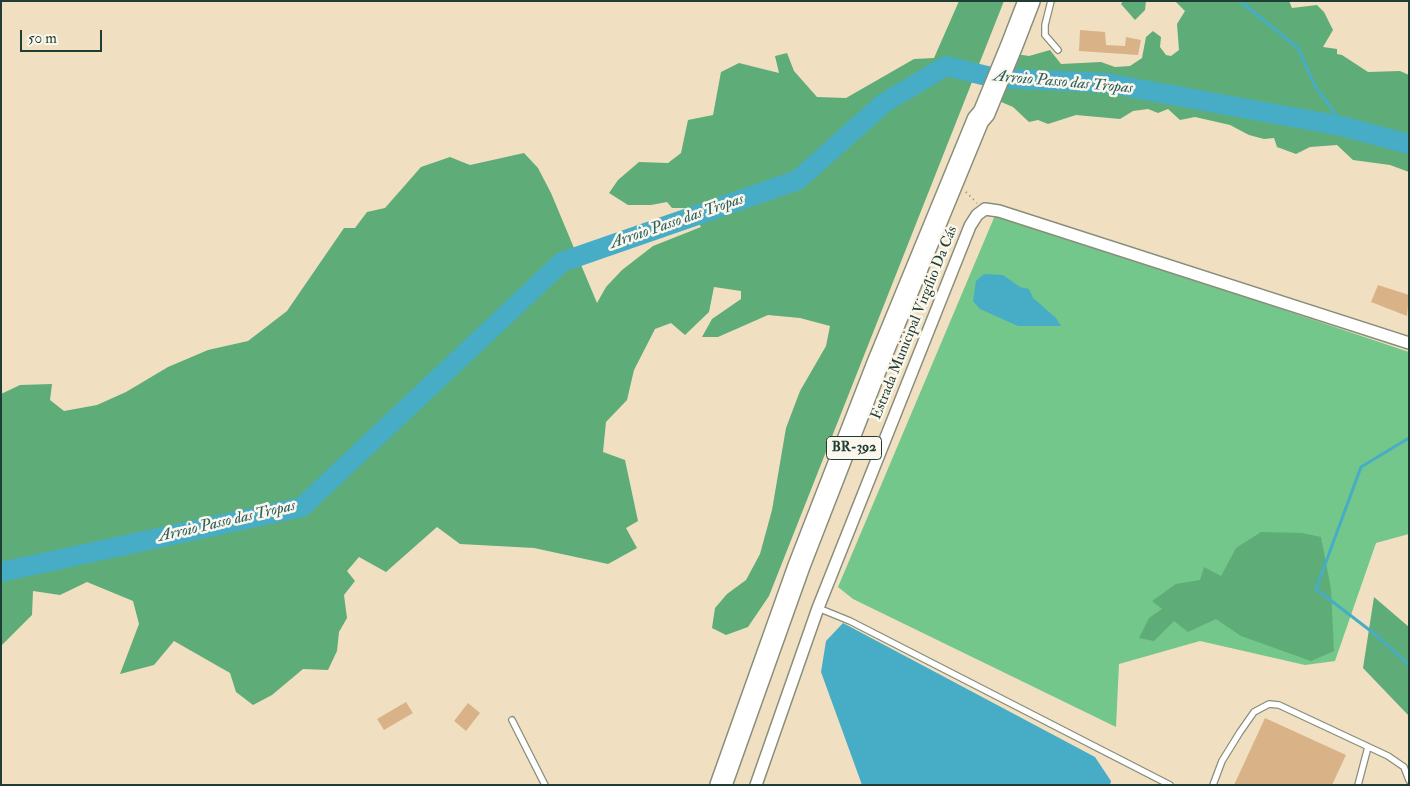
<!DOCTYPE html>
<html>
<head>
<meta charset="utf-8">
<style>
  body { margin:0 }
  #map { position:relative; width:1410px; height:786px; overflow:hidden; background:#f0e0c1; font-family:"IM FELL Double Pica",serif }
  canvas { display:block }
  .frame { position:absolute; inset:0; border:2px solid #1f3d34; pointer-events:none }
  .scale { position:absolute; left:20px; top:30px; width:82px; height:22px; box-sizing:border-box; border:2px solid #1f3d34; border-top:0; padding-left:6px; font-size:15px; line-height:18px; white-space:nowrap; color:#1f3d34; -webkit-text-stroke:4px #fbf7ec; paint-order:stroke }
</style>
</head>
<body>
<div id="map">
<canvas width="1410" height="786"></canvas>
<div class="frame"></div>
<div class="scale">50 m</div>
</div>
<script>
const ctx = document.querySelector('canvas').getContext('2d');
ctx.lineJoin = 'round';
function fill(path, color) { ctx.fillStyle = color; ctx.fill(path, 'evenodd'); }
const toPath = rows => new Path2D(rows.map(r => 'M' + r).join(''));
function trace(path, color, width, dash) { ctx.strokeStyle = color; ctx.lineWidth = width; ctx.lineCap = dash ? 'butt' : 'round'; ctx.setLineDash(dash || []); ctx.stroke(path); }
function write(font, color, halo, rows, align = 'center') {
  ctx.font = font + ' "IM FELL Double Pica",serif'; ctx.lineWidth = 5; ctx.setLineDash([]); ctx.textBaseline = 'middle'; ctx.strokeStyle = halo; ctx.fillStyle = color; for (const [text, x, y, turn = 0] of rows) {
    ctx.save(); ctx.translate(x, y); ctx.rotate((+turn || 0) * Math.PI / 180); ctx.textAlign = isNaN(turn) ? turn : align; if (halo) ctx.strokeText(text, 0, 0); ctx.fillText(text, 0, 0); ctx.restore();
  }
}
fill(toPath([
  [996,213,1409,352,1409,534,1376,543,1335,661,1305,665,1200,641,1119,664,1116,727,853,599,838,587]
]), '#73c78b');
fill(toPath([
  [959,1,1004,1,769,596,748,627,726,635,712,628,715,608,727,594,746,580,760,554,772,510,786,428,800,391,826,346,830,326,800,318,768,315,718,337,702,337,712,319,741,299,741,291,714,287,709,312,685,335,671,323,655,329,634,370,627,400,606,422,603,452,625,460,638,521,626,528,637,548,608,564,534,548,460,544,437,527,386,572,359,557,347,571,355,581,344,595,347,618,339,632,337,651,328,670,303,669,272,695,253,705,236,692,230,673,174,641,154,665,120,674,139,624,133,601,87,582,60,595,33,591,32,615,1,646,1,394,20,385,52,384,50,400,64,411,97,405,126,392,168,367,208,350,248,341,287,311,344,228,355,228,367,212,385,208,421,167,450,157,470,165,524,153,538,168,551,193,597,303,606,287,622,270,653,246,701,227,691,208,672,208,667,202,651,205,628,205,609,193,618,180,639,162,668,163,681,153,688,120,713,115,721,72,739,63,779,73,775,56,787,53,794,71,817,97,846,98,914,59,934,58],
  [1123,1,1146,1,1145,10,1135,20,1121,4],
  [1175,1,1289,1,1292,8,1317,5,1324,12,1333,30,1323,47,1337,49,1337,54,1342,55,1368,72,1400,71,1409,75,1409,139,1371,129,1332,114,1335,129,1354,134,1363,140,1409,149,1409,172,1390,165,1353,160,1337,145,1310,147,1296,154,1277,147,1274,138,1264,139,1249,135,1230,125,1195,117,1180,120,1168,109,1158,113,1148,109,1133,111,1120,119,1076,115,1048,124,1038,120,1029,122,1013,107,999,101,1016,54,1029,56,1050,50,1061,64,1101,62,1115,67,1130,66,1142,58,1146,37,1153,31,1161,37,1160,47,1166,55,1171,56,1179,50,1177,24,1185,11],
  [1261,532,1302,533,1321,537,1331,589,1334,651,1311,661,1241,636,1216,619,1188,632,1174,621,1154,641,1139,638,1149,618,1162,609,1152,601,1176,584,1200,580,1204,567,1221,576,1236,548],
  [1374,597,1409,627,1409,716,1363,668]
]), '#5eac77');
fill(toPath([
  [1331,113,1371,129,1409,139,1409,149,1363,140,1354,134,1335,129,1328,123],
  [984,274,1003,275,1020,287,1029,289,1033,298,1056,318,1061,326,1018,326,980,309,973,301,976,281],
  [843,623,1095,757,1111,781,1110,785,862,785,821,672,826,641]
]), '#47adc6');
trace(toPath([
  [1240,1,1298,48,1315,86,1339,119],
  [1409,438,1361,467,1316,589,1376,635,1409,665]
]), '#47adc6', 3);
trace(toPath([
  [1,572,302,507,562,262,798,180,884,103,946,66,995,78,1106,83,1341,126,1409,144]
]), '#47adc6', 20);
fill(toPath([
  [1080,30,1105,32,1106,45,1125,46,1126,37,1141,40,1138,55,1079,51],
  [1378,285,1409,295,1407,316,1371,302],
  [406,702,413,713,384,730,377,719],
  [468,703,480,713,466,731,454,721],
  [1265,718,1346,755,1332,785,1234,785]
]), '#d9b387');
const lane = toPath([
  [1051,1,1045,25,1045,35,1058,50],
  [818,608,850,621,1170,785],
  [512,720,545,785],
  [1213,785,1222,761,1240,732,1254,712,1269,704,1279,705,1388,756,1404,767,1409,780],
  [1358,785,1368,747]
]);
const street = toPath([
  [756,785,818,608,970,226,977,215,985,209,999,211,1409,343]
]);
const highway = toPath([
  [721,785,799,566,878,363,978,120,984,113,1012,45,1029,1]
]);
trace(lane, '#888e7a', 8);
trace(street, '#888e7a', 14);
trace(highway, '#888e7a', 24);
trace(toPath([
  [966,192,977,203]
]), '#888e7a', 2, [1, 4]);
trace(lane, '#fff', 5.5);
trace(street, '#fff', 11);
trace(highway, '#fff', 21);
for (const [x, y, w] of [
  [854,448,55]
]) { const box = new Path2D(); box.roundRect(x - w / 2, y - 11.5, w, 23, 4); ctx.fillStyle = '#fbf7ec'; ctx.fill(box); trace(box, '#1f3d34', 1); }
write('bold 14px', '#1f3d34', null, [
  ["BR-392",854,448]
]);
write('15px', '#1f3d34', '#fbf7ec', [
  ["Estrada Municipal Virgílio Da Cás",915,323,-68]
]);
write('italic 16px', '#2b5f60', '#fbf7ec', [
  ["Arroio Passo das Tropas",1063,83,5],
  ["Arroio Passo das Tropas",677,222,-19],
  ["Arroio Passo das Tropas",227,522,-13]
]);
</script>
</body>
</html>
